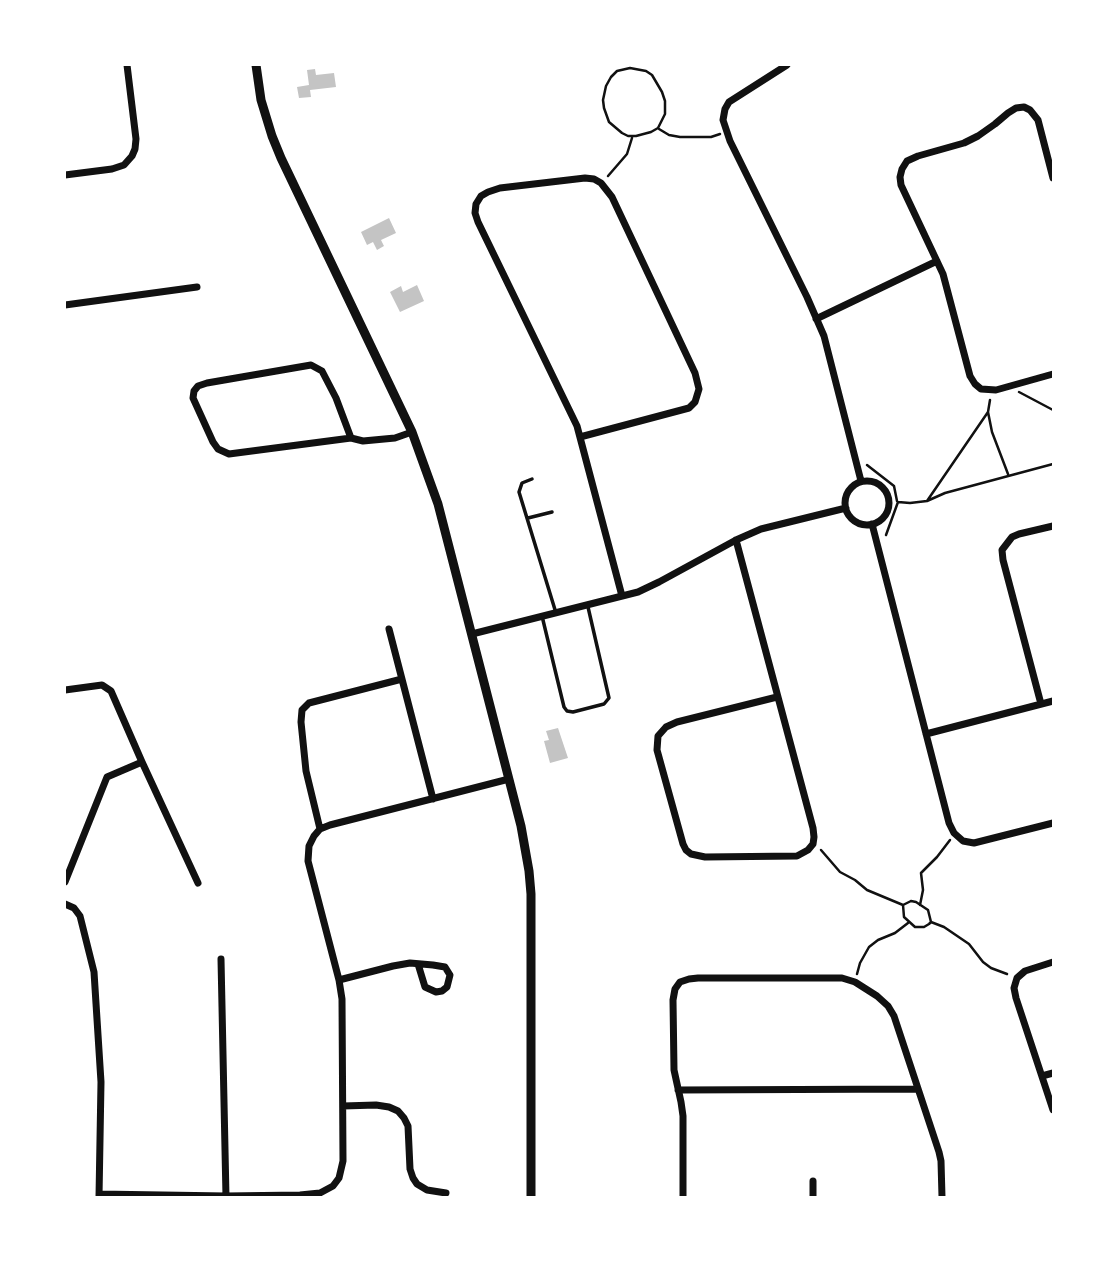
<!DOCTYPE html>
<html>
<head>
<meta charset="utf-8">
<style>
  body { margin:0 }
  #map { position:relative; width:1118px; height:1262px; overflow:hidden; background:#fff; font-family:Bitter,serif }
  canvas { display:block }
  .frame { position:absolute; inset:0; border:66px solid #fff; pointer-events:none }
</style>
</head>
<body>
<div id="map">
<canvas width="1118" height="1262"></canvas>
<div class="frame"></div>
</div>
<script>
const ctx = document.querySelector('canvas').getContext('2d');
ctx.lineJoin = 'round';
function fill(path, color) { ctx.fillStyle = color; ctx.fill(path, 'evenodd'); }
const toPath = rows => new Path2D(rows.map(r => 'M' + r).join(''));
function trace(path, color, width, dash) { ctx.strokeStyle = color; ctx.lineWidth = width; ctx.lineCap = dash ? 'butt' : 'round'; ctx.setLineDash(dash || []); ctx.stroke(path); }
fill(toPath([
  [315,69,316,75,334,73,336,87,310,90,311,97,299,98,297,87,309,85,307,70],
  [389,218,396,233,381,240,384,246,377,250,373,242,367,245,361,232],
  [417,285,424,301,400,312,390,292,401,286,403,292],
  [558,728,568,758,550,763,544,741,549,740,546,731]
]), '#c4c4c4');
trace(toPath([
  [630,68,646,71,652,75,662,92,665,101,665,114,658,128,651,132,636,136,628,136,622,133,609,122,604,108,603,100,606,86,611,77,617,71,630,68],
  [659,129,669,135,680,137,711,137,720,134],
  [608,176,627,154,632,138],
  [1019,392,1053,410],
  [990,400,988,412,992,432,1008,474],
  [867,465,894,486,897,501],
  [927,501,988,412],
  [886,535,898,502,910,503,927,501,945,493,1053,464],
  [821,850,840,872,855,880,867,890,903,905],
  [911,901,916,902,928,910,931,922,929,924,924,927,915,927,904,917,903,905,911,901],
  [920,905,923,890,921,873,937,857,950,840],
  [931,922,944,927,969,944,983,962,991,968,1007,974],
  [857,974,860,963,869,947,878,940,895,933,908,923]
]), '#111', 2.5);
trace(toPath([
  [532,479,522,483,519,492,556,613],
  [528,518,552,512],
  [542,616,564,707,567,711,573,712,604,704,609,698,588,607]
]), '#111', 3.5);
trace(toPath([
  [787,65,729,102,725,109,723,120,730,141,807,297,824,336,861,481],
  [65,175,112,169,124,165,132,156,135,149,136,139,127,65],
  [1053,178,1038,120,1030,110,1024,107,1016,108,1008,113,995,124,978,136,964,143,918,156,907,161,902,169,900,177,901,185,943,274,970,376,975,384,981,389,996,390,1053,374],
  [65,305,197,287],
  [816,319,937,261],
  [580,437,689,408,695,402,699,389,695,373,612,197,601,183,594,179,585,178,500,188,488,192,481,196,476,204,475,213,478,222,577,426,622,596],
  [351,438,336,398,322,371,311,365,207,383,198,386,194,391,193,398,213,442,218,449,229,454,351,438,363,441,395,438,412,432],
  '845 503a22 22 0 1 1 44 0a22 22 0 1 1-44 0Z',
  [872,524,949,823,954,833,963,841,974,843,1053,823],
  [736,540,813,828,814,837,813,844,808,850,797,856,705,857,691,854,686,850,683,844,657,750,658,736,666,727,677,722,777,697],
  [389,629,433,799],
  [472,634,638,592,659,582,736,540,761,529,846,508],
  [65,690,102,685,111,691,142,762,198,883],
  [1041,704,1003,560,1002,550,1012,537,1019,534,1053,526],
  [926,734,1053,701],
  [320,829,306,771,301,722,302,710,309,703,402,679],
  [65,882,107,777,142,762],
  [65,904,74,908,80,916,94,972,101,1082,99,1197],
  [221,959,226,1197],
  [1053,962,1025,971,1017,978,1014,988,1016,998,1053,1110],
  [339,980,393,966,410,963,433,965,445,967,450,975,447,987,442,991,436,992,425,987,418,964],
  [1042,1076,1053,1073],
  [678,1090,918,1089],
  [343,1106,376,1105,389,1107,398,1111,404,1118,408,1126,410,1169,413,1178,417,1184,427,1190,446,1193],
  [813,1181,813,1197],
  [99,1194,226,1196,300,1195,320,1193,333,1186,339,1178,343,1161,342,999,339,980,308,861,309,846,314,836,320,829,330,825,509,779],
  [683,1197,683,1116,681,1102,674,1070,673,1000,675,989,680,982,689,979,698,978,842,978,855,982,877,996,888,1006,894,1016,939,1152,941,1161,942,1197]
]), '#111', 7);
trace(toPath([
  [256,65,261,100,272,136,281,158,412,432,438,504,521,826,529,871,531,894,531,1197]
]), '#111', 9);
</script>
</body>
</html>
